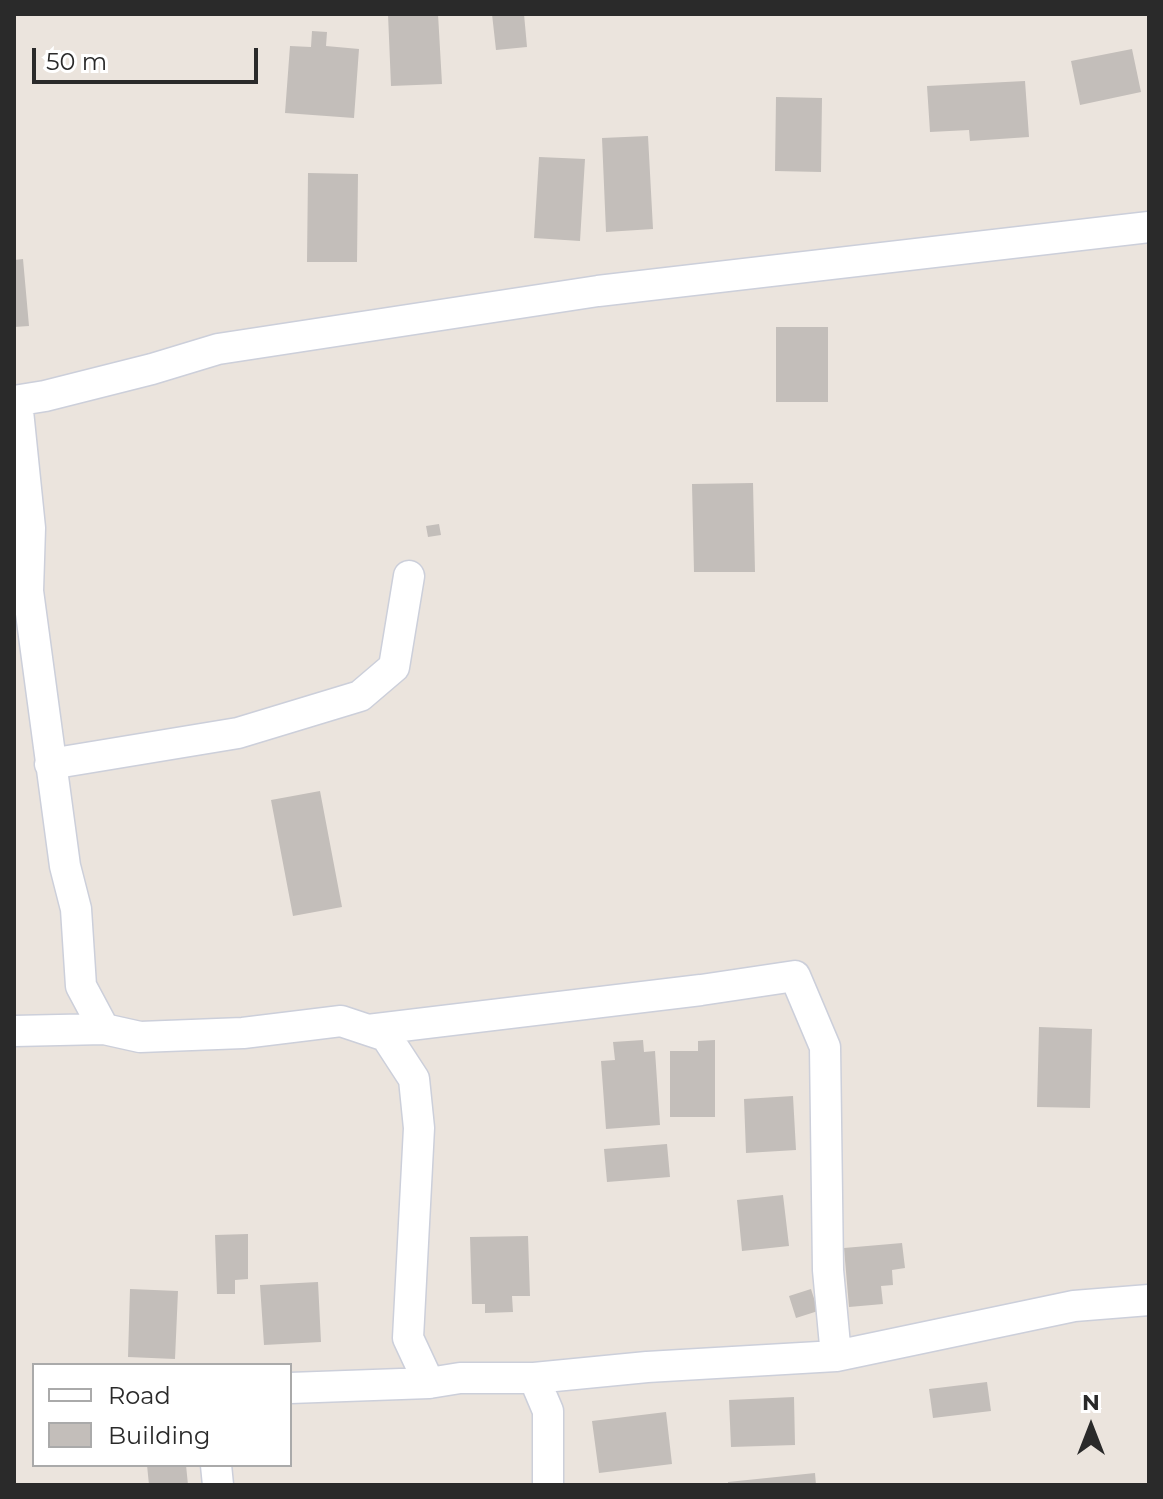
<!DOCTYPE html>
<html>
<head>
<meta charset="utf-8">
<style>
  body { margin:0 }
  #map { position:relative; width:1163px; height:1499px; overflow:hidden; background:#ebe4dd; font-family:Montserrat,sans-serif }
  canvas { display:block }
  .frame { position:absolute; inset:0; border:16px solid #2a2a2a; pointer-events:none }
  .legend { position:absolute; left:32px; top:1363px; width:260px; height:104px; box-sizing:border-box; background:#fff; border:2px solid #aaa; margin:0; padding:10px 14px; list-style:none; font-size:24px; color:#2a2a2a }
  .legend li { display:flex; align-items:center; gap:16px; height:40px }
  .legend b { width:40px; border:2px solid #aaa }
  .north { position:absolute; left:1051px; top:1387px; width:80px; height:80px; -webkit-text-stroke:6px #fff; paint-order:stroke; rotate:0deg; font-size:22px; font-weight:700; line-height:32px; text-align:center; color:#2a2a2a }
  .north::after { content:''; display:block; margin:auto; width:28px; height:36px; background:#2a2a2a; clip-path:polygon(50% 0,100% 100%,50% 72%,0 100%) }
  .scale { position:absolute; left:32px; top:48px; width:226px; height:36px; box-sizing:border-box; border:4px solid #2a2a2a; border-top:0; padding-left:10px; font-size:24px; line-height:28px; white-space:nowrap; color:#2a2a2a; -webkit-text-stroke:6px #fff; paint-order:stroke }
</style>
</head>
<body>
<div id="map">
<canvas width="1163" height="1499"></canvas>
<div class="frame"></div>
<ul class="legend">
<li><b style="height:10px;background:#fff"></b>Road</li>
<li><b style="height:22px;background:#c3beba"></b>Building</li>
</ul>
<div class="north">N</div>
<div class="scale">50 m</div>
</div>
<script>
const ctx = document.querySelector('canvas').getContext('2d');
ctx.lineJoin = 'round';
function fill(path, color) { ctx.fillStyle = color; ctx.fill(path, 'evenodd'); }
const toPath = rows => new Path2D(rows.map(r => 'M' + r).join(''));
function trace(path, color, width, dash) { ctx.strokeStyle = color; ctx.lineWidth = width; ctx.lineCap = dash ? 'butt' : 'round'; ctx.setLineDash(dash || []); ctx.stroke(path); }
fill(toPath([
  [388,14,438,14,442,84,391,86],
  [492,14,524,14,527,47,496,50],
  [312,31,327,32,326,46,359,49,354,118,285,113,290,46,311,47],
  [1132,49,1141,92,1080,105,1071,61],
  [1025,81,1029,137,970,141,969,130,930,132,927,86],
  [776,97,822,98,821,172,775,171],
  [648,136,653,229,606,232,602,138],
  [539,157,585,159,580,241,534,238],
  [308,173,358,174,357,262,307,262],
  [23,259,29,326,14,327,14,260],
  [776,327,828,327,828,402,776,402],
  [753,483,755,572,694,572,692,484],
  [439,524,441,535,428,537,426,526],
  [320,791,342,907,293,916,271,800],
  [1039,1027,1092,1029,1090,1108,1037,1107],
  [643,1040,644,1052,655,1051,660,1125,606,1129,601,1061,615,1060,613,1042],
  [715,1040,715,1117,670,1117,670,1051,698,1051,698,1041],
  [793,1096,796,1150,746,1153,744,1099],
  [667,1144,670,1177,607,1182,604,1149],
  [783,1195,789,1246,742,1251,737,1200],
  [248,1234,248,1279,235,1280,235,1294,217,1294,215,1235],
  [528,1236,530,1296,512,1296,513,1312,485,1313,485,1304,472,1304,470,1237],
  [902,1243,905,1268,892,1270,893,1285,881,1286,883,1304,849,1307,844,1248],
  [318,1282,321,1342,264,1345,260,1285],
  [130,1289,178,1291,175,1359,128,1357],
  [811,1289,818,1311,796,1318,789,1296],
  [987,1382,991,1411,933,1418,929,1389],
  [794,1397,795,1445,731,1447,729,1400],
  [666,1412,672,1464,599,1473,592,1421],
  [147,1465,186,1465,188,1485,149,1485],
  [815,1473,816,1485,728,1485,728,1482]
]), '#c3beba');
const street = toPath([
  [14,401,45,396,152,369,218,349,598,291,1149,227],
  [28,591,65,866,76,909,81,986,104,1029,140,1037,243,1033,341,1021,386,1036,414,1079,419,1128,408,1338,429,1383,460,1378,534,1378,548,1411,548,1485],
  [14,593,28,591,30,528,17,401],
  [50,764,238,733,360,696,394,667,409,576],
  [368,1030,701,990,795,976,825,1047,828,1270,836,1356,647,1367,534,1378],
  [14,1031,104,1029],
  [836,1356,1074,1306,1149,1300],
  [290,1388,429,1383],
  [216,1465,218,1485]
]);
trace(street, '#cccfda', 33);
trace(street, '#fff', 30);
</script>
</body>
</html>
